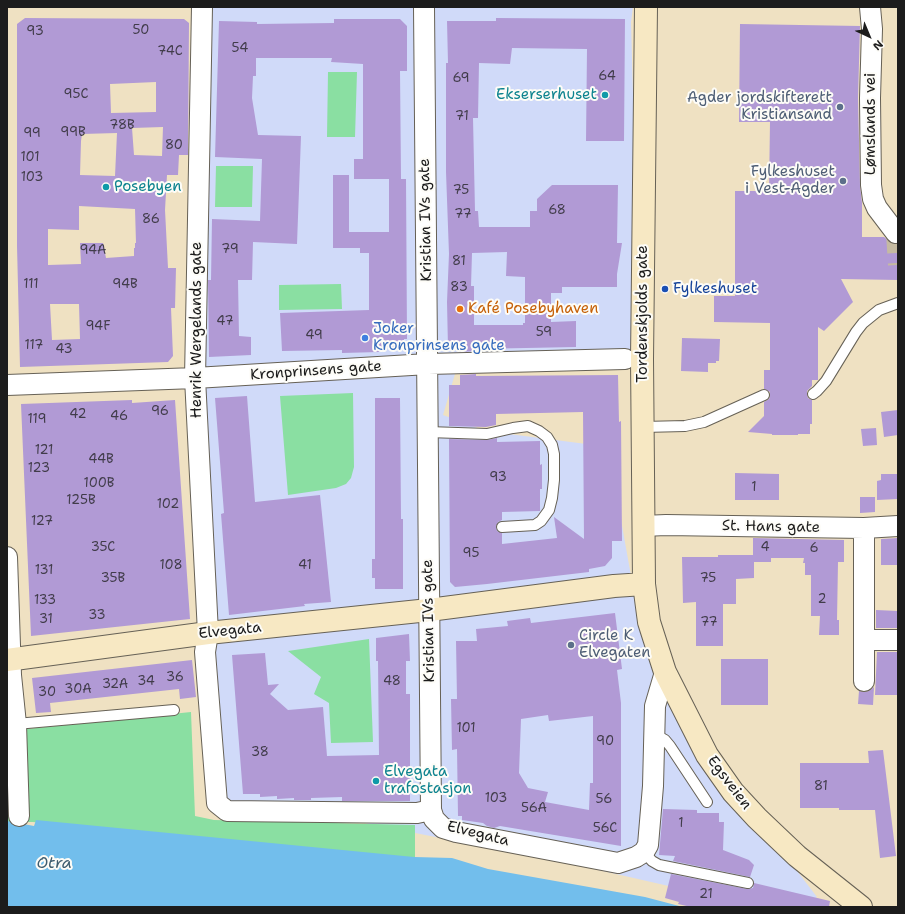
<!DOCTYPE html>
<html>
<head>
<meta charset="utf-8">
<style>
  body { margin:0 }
  #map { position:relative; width:905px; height:914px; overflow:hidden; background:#efe1c2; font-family:"Shantell Sans",sans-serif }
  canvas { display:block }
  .frame { position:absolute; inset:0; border:8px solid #1c1c1c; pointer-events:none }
  .north { position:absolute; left:849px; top:16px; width:40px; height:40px; -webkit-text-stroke:3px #fdfcf7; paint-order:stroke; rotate:136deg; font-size:11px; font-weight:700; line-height:16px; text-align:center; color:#1c1c1c }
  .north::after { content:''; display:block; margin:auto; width:14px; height:18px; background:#1c1c1c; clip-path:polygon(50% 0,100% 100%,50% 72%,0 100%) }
</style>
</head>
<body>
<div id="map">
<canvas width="905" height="914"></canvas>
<div class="frame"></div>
<div class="north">N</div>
</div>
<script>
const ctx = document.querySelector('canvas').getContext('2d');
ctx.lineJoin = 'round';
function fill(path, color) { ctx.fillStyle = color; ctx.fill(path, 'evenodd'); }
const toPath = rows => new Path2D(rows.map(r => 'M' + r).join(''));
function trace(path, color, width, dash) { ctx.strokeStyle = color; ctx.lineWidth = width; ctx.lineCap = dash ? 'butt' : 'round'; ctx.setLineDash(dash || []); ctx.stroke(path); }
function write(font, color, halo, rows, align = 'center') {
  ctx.font = font + ' "Shantell Sans",sans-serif'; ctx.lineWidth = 4; ctx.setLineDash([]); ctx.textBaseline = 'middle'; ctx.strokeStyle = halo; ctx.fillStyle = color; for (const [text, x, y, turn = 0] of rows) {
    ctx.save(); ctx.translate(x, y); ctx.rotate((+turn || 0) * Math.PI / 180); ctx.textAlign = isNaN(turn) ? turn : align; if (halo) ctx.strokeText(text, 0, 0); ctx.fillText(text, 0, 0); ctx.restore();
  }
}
fill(toPath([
  [211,7,633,7,631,22,634,132,638,351,457,367,443,415,486,431,594,445,614,481,633,587,674,691,781,850,817,897,796,907,673,887,568,863,354,821,223,817,200,357]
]), '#d0daf9');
fill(toPath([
  [328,72,357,72,355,137,327,137],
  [216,166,253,166,252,207,215,207],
  [341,284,342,309,279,310,279,285],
  [353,393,354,467,351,478,346,484,336,488,288,495,280,396],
  [369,639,373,742,331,743,329,703,314,694,321,677,288,651],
  [191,712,195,816,214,820,415,825,415,858,33,822,7,822,7,731]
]), '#8adfa2');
fill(toPath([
  [36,820,414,857,452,858,488,869,645,897,683,907,7,907,7,821,34,826]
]), '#72beec');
fill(toPath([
  [25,18,184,19,189,23,188,155,179,155,178,175,167,175,165,210,168,268,176,268,175,308,171,308,173,356,168,362,20,367,17,246,17,24],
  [156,82,156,112,111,113,110,84],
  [163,127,162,156,134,155,132,128],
  [117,133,115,176,80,175,81,141,82,134],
  [79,206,135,209,136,243,135,243,135,248,134,248,134,256,106,258,103,243,80,243,81,264,48,265,48,229,79,230],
  [50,304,79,304,80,339,52,340],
  [496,18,625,19,624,141,586,141,587,49,512,48,510,64,479,63,478,118,473,118,475,211,478,211,479,227,530,227,530,211,537,211,537,199,552,185,618,185,617,243,622,243,617,274,617,287,562,287,562,293,551,293,551,322,576,321,576,347,475,349,475,351,460,352,460,348,448,348,447,302,449,254,446,172,446,63,448,63,447,21,496,21],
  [507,252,506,276,525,277,525,323,523,323,523,325,474,325,474,286,471,286,472,253],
  [334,19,400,19,407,26,407,71,400,71,401,179,398,179,406,179,407,339,404,339,404,347,378,347,379,352,342,353,342,350,282,351,280,313,369,310,369,253,360,253,360,248,333,248,333,175,349,175,349,232,389,232,389,179,354,179,354,159,363,159,363,64,331,62,332,58,256,58,256,76,253,76,252,98,258,135,301,136,297,244,253,242,252,280,238,280,239,336,251,337,251,355,209,357,208,280,211,280,212,219,260,221,262,159,215,157,219,21,257,22,257,24,334,23],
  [740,24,860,26,858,98,860,185,862,203,862,237,884,237,891,243,898,244,898,280,841,279,853,302,824,331,818,327,818,380,812,380,812,386,807,391,807,394,808,398,812,400,812,424,810,424,810,434,798,434,798,435,772,435,772,434,748,432,764,416,764,402,769,399,770,396,770,392,764,389,764,370,770,370,770,323,714,322,714,296,735,296,735,191,769,191,770,122,739,122],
  [682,338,720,339,719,361,716,361,716,363,708,363,708,372,681,371],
  [476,374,476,376,618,375,619,422,621,421,622,541,612,541,612,558,605,566,589,569,589,572,487,584,455,587,450,582,449,439,487,440,497,438,497,442,540,441,540,465,542,464,542,489,540,489,540,511,502,512,502,520,498,522,496,527,497,531,502,533,502,544,557,538,554,517,584,539,583,412,496,414,496,425,486,427,449,426,449,385,460,385,460,375],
  [247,396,255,502,320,495,331,602,304,604,305,606,229,615,221,514,224,513,215,398],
  [375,398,400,398,401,519,403,519,403,589,375,589,375,578,372,578,372,559,375,559],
  [132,400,132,403,175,400,190,619,31,636,21,404],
  [898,410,898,435,884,437,881,412],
  [876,428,877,445,863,446,861,429],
  [735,473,779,474,779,500,735,500],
  [881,474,898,474,898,499,877,500,877,481,881,480],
  [860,497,875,497,875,512,860,513],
  [753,538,844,540,844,562,838,562,837,620,839,620,839,635,819,635,820,616,811,616,811,575,805,575,805,563,803,563,804,558,771,558,771,562,754,562,754,578,736,579,736,604,723,604,723,646,696,646,696,602,683,603,682,557,718,557,718,555,753,555],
  [898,538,898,565,881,565,881,539],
  [876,610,898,611,898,628,876,628],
  [615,613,622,669,617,670,621,703,621,846,500,826,494,828,487,826,483,823,462,820,462,816,458,816,457,749,452,750,451,699,457,699,456,641,477,641,476,629,508,626,507,621,530,618,531,623],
  [548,715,549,721,593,716,593,783,590,783,589,810,545,802,548,792,528,788,519,773,521,719],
  [409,634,410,661,406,661,406,694,410,694,410,801,342,801,342,797,311,798,311,800,294,800,294,798,277,799,277,796,260,797,260,794,243,794,232,655,265,653,268,685,279,684,270,694,288,710,323,707,327,756,379,755,378,661,376,661,376,638],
  [877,652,898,652,898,695,875,695],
  [721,659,768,659,768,705,721,705],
  [192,660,196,697,180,699,179,689,50,703,51,712,36,713,32,678],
  [874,687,873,705,858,704,859,691,864,692,869,691],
  [883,750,896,856,880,858,875,810,839,810,839,808,800,808,800,763,869,763,868,751],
  [663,809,697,810,697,813,719,813,719,822,724,822,723,850,749,860,754,865,750,877,673,861,675,856,659,855],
  [671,874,747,889,753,888,754,883,830,901,829,907,691,907,678,904,679,902,665,898]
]), '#b19ad5');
trace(toPath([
  [896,233,898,265]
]), '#c5baa1', 20, [20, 10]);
const lane = toPath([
  [813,394,817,391,826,381,856,332,863,323,879,310,898,303],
  [643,427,685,426,704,422,764,395],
  [428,432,487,434,513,428,528,426,539,431,547,437,552,445,554,454,554,480,552,498,549,510,541,521,535,525,502,527],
  [16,724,174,710],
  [654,734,665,740,670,746,707,802],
  [644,852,652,861,659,865,748,883]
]);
const street = toPath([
  [202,7,195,378,208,633,205,652,217,803,227,811,417,813,431,810],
  [424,7,431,810,434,819,443,828,456,832,618,863,636,857,644,852,648,845,653,786,655,706,665,672],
  [870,7,872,29,870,98,871,185,873,199,877,208,896,233],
  [7,385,195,378,428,364,625,359],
  [643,526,666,525,864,528,898,526],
  [7,557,11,675,16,724,19,816],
  [865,640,898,640],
  [864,681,864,528]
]);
const secondary = toPath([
  [646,7,642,359,644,584,649,622,665,672,707,755,733,792,757,818,797,856,861,907],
  [7,660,208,633,429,610,614,586,644,584]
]);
trace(lane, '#666156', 12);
trace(street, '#666156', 22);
trace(secondary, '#666156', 24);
trace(lane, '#fff', 10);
trace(street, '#fff', 20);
trace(secondary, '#f7e8c3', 22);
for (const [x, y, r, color] of [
  [605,95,4,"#0f9aa8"],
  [840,107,4,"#5c6f8a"],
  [843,181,4,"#5c6f8a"],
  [106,187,4,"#0f9aa8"],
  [665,289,4,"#1a4fb4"],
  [460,309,4,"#e8710a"],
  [365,338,4,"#3f7fe0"],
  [571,645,4,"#5c6f8a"],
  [376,781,4,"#0f9aa8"]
]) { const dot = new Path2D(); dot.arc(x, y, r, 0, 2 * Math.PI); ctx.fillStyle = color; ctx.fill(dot); trace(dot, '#fdfcf7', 1.5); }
write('13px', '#413c4a', null, [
  ["50",141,31],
  ["93",35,32],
  ["54",240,49],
  ["74C",170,52],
  ["64",607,77],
  ["69",461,79],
  ["95C",76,95],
  ["71",462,117],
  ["78B",122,126],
  ["99B",73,133],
  ["99",32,134],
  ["80",174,146],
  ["101",30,158],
  ["103",32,178],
  ["75",461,191],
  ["68",557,211],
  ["77",463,215],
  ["86",151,220],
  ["79",230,250],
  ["94A",93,251],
  ["81",459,262],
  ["111",31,285],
  ["94B",125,285],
  ["83",459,288],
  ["47",225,322],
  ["94F",98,327],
  ["59",544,333],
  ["49",314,336],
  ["117",34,346],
  ["43",64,350],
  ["96",160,412],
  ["42",78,415],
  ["46",119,417],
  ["119",37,420],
  ["121",44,451],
  ["44B",101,460],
  ["123",39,469],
  ["93",498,478],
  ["100B",99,484],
  ["1",754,488],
  ["125B",81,501],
  ["102",168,505],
  ["127",42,522],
  ["35C",103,548],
  ["4",765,548],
  ["6",814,549],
  ["95",471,554],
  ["108",171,566],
  ["41",305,566],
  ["131",44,571],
  ["35B",113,579],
  ["75",708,579],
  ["2",822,600],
  ["133",45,601],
  ["33",97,616],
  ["31",46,620],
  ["77",709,623],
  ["36",175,678],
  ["34",146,682],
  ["48",392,682],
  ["32A",115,685],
  ["30A",78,690],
  ["30",47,693],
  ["101",466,729],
  ["90",605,742],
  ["38",260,753],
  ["81",821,787],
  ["103",496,799],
  ["56",604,800],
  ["56A",534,809],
  ["1",681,824],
  ["56C",605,829],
  ["21",706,895]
]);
write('15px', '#0d838f', '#fdfcf7', [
  ["Ekserserhuset",597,95,"right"],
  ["Posebyen",114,187],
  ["Elvegata",384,772],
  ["trafostasjon",384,789]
], 'left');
write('15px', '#4e5e75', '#fdfcf7', [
  ["Agder jordskifterett",832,98],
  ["Kristiansand",832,115],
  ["Fylkeshuset",835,172],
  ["i Vest-Agder",835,189],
  ["Circle K",579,636,"left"],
  ["Elvegaten",579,653,"left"]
], 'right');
write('15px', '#1c1c1c', '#fdfcf7', [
  ["Lømslands vei",871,124,-90],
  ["Kristian IVs gate",426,220,-91],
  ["Tordenskjolds gate",643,314,-90],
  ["Henrik Wergelands gate",197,330,-90],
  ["Kronprinsens gate",316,371,-4],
  ["St. Hans gate",771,527,1],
  ["Kristian IVs gate",429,621,-91],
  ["Elvegata",230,631,-6],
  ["Egsveien",729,783,53],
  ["Elvegata",478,834,14]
]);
write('15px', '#164399', '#fdfcf7', [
  ["Fylkeshuset",673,289]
], 'left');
write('15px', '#c56008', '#fdfcf7', [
  ["Kafé Posebyhaven",468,309]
], 'left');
write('15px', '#366cbe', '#fdfcf7', [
  ["Joker",373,329],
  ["Kronprinsens gate",373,346]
], 'left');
write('italic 16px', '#3e5d6f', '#fdfcf7', [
  ["Otra",54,864]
]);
</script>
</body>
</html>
